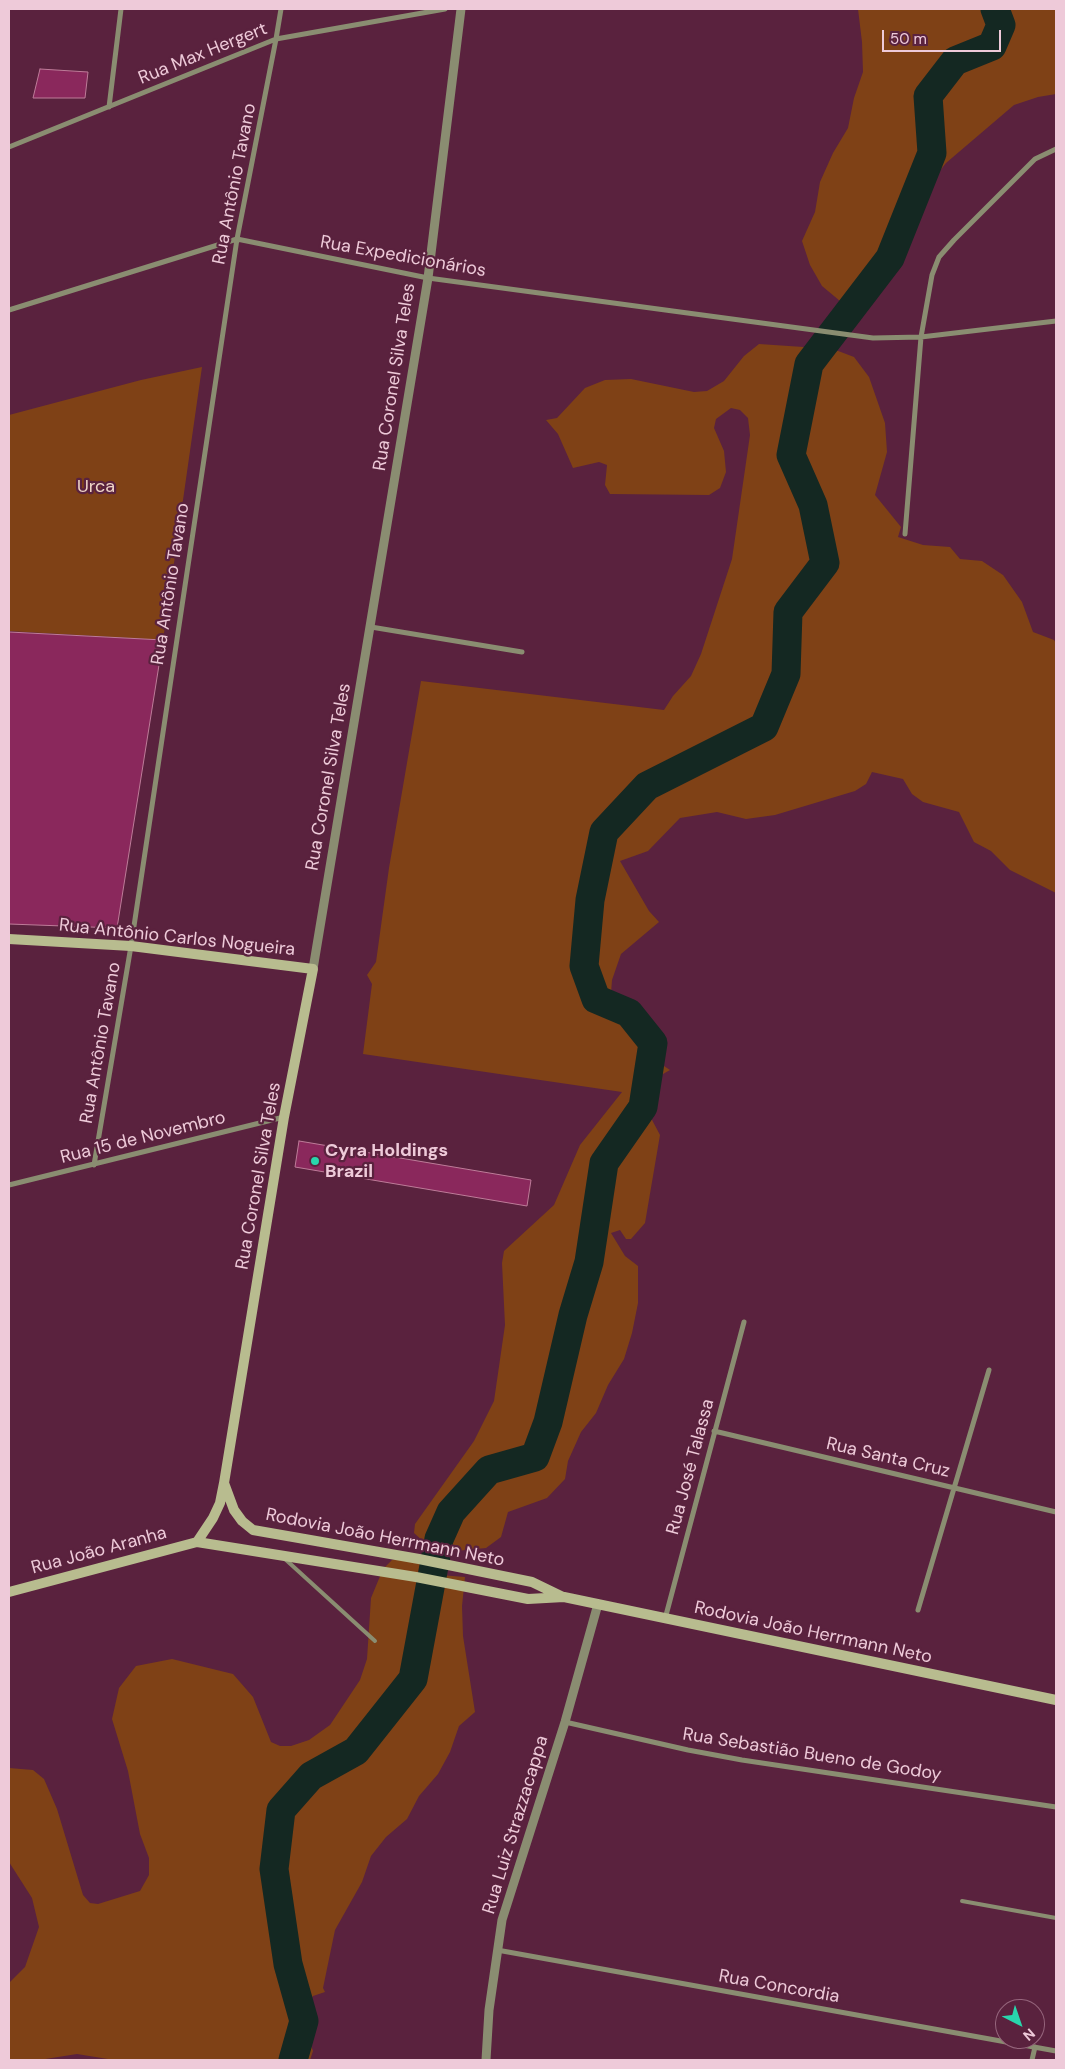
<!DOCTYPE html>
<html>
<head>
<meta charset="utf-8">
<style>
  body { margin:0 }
  #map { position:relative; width:1065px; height:2069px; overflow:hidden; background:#5a223e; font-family:"DM Sans",sans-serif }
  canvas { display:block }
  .frame { position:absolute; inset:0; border:10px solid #eecad9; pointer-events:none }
  .north { position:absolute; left:995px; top:1999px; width:50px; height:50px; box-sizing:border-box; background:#5a223e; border:1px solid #95657c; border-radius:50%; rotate:139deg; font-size:14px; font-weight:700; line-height:20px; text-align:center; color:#eecad9 }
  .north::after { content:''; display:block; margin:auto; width:18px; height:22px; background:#29d5ac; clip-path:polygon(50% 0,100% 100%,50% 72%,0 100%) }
  .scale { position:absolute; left:882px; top:30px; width:119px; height:22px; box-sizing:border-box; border:2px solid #eecad9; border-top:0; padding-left:6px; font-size:15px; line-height:18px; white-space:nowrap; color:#eecad9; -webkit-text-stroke:4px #5a223e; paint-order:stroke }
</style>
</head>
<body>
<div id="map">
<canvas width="1065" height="2069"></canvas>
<div class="frame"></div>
<div class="north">N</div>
<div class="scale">50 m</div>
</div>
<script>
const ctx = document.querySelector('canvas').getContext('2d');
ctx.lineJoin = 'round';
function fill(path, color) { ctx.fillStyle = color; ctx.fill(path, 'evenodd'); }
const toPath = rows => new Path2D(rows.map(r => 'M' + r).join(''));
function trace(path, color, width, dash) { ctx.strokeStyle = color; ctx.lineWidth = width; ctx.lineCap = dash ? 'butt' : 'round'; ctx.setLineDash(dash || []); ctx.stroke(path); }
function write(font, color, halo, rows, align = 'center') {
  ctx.font = font + ' "DM Sans",sans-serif'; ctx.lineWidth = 4.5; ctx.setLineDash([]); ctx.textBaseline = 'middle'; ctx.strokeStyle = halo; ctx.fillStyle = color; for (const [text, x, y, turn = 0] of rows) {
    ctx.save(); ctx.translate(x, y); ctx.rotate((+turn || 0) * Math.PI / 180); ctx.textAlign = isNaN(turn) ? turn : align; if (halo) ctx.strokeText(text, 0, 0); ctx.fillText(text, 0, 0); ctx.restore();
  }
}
fill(toPath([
  [858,9,1056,9,1056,94,1038,97,1014,105,946,163,931,182,919,204,910,230,904,260,885,281,864,293,840,301,822,286,810,265,802,241,815,212,820,182,833,153,848,128,854,98,863,72,862,42],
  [759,344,833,349,854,357,869,377,885,423,887,452,875,495,901,527,898,537,923,545,950,547,960,559,982,561,1003,575,1022,602,1033,632,1054,640,1056,643,1056,893,1010,870,991,851,974,842,959,812,923,802,912,794,903,779,872,772,866,784,855,791,775,815,746,819,717,812,680,818,648,851,620,861,649,911,659,922,621,954,612,980,610,1007,617,1019,646,1043,643,1052,670,1070,649,1082,642,1092,642,1101,660,1135,645,1223,631,1239,626,1239,620,1230,611,1233,625,1256,638,1266,638,1303,632,1333,624,1359,608,1385,596,1413,581,1432,568,1461,565,1479,547,1498,508,1512,501,1537,486,1548,456,1551,424,1542,414,1533,415,1524,474,1441,494,1401,505,1325,502,1263,504,1251,554,1205,580,1145,622,1092,363,1054,372,984,367,975,376,962,389,868,421,681,664,710,673,696,691,676,701,654,732,559,750,435,748,418,740,410,731,408,716,419,714,428,724,451,726,472,720,488,709,495,610,494,605,485,607,465,599,462,573,468,558,434,546,420,557,418,585,388,605,380,631,379,694,392,707,391,724,381,744,356],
  [202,367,163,640,9,631,9,415,141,380],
  [392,1560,412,1560,440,1575,465,1577,462,1606,463,1636,475,1712,459,1726,450,1752,438,1774,419,1796,407,1819,386,1837,371,1856,362,1882,335,1930,323,1988,325,1992,313,1996,308,2004,307,2034,313,2051,310,2060,114,2060,77,2054,39,2060,9,2060,9,1983,25,1967,39,1927,32,1898,9,1862,9,1768,33,1770,44,1779,57,1809,83,1895,90,1903,98,1904,140,1891,149,1875,149,1858,140,1834,128,1771,112,1719,119,1688,136,1666,172,1659,233,1674,253,1697,271,1742,280,1746,291,1746,309,1740,330,1725,360,1680,367,1659,371,1598,383,1569]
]), '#7f4116');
trace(toPath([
  [293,2060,304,2021,288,1964,274,1869,281,1810,311,1776,356,1751,413,1679,439,1539,451,1512,489,1470,535,1457,548,1422,573,1315,589,1262,604,1163,643,1107,653,1043,629,1013,596,999,584,966,590,900,604,832,647,786,764,727,786,674,788,612,825,563,813,505,791,455,809,364,890,258,932,153,928,96,955,61,992,46,1001,25,995,9]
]), '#142822', 29);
const building = toPath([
  [40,69,88,72,85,98,33,98,40,69],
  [9,632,163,640,117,928,9,924,9,632],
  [299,1141,531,1180,527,1206,295,1167,299,1141]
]);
fill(building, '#8a285c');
trace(building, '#be7c99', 1);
trace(toPath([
  [285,1559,375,1641],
  [962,1901,1056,1918]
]), '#8a8d71', 4);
trace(toPath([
  [109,107,121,9],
  [9,147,276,39,445,9],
  [9,310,237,239,428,278,873,338,921,337,1056,321],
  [905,534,921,337,932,275,939,257,954,240,1035,159,1056,149],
  [371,627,522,652],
  [94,1165,131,946,237,239,276,39,281,9],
  [9,1185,284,1117],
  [714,1431,1056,1512],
  [918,1610,989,1370],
  [665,1619,744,1322],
  [565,1722,688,1750,742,1760,1056,1807],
  [497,1950,1056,2051],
  [1032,2060,1035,2047]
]), '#8a8d71', 5);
trace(toPath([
  [313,969,428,278,461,9],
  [486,2060,489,2010,502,1920,565,1722,598,1604]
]), '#8a8d71', 9);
trace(toPath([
  [9,939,131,946,313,969,284,1117,224,1483,220,1503,213,1518,197,1542],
  [224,1483,234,1510,242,1521,253,1530,419,1559,532,1582,563,1597],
  [9,1592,197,1542,416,1577,528,1599,564,1597,1056,1700]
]), '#b8bc8f', 10);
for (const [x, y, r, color] of [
  [315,1161,5,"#29d5ac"]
]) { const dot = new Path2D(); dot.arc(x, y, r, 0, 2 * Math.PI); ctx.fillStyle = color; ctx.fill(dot); trace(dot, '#5a223e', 2); }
write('18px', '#eecad9', '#5a223e', [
  ["Rua Max Hergert",203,54,-22],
  ["Rua Antônio Tavano",235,184,-79],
  ["Rua Expedicionários",403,257,10],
  ["Rua Coronel Silva Teles",395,377,-81],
  ["Rua Antônio Tavano",171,584,-81],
  ["Rua Coronel Silva Teles",329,777,-80],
  ["Rua Antônio Carlos Nogueira",177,938,6],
  ["Rua Antônio Tavano",101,1043,-80],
  ["Rua 15 de Novembro",143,1138,-14],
  ["Rua Coronel Silva Teles",259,1176,-80],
  ["Rua Santa Cruz",888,1458,13],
  ["Rua José Talassa",691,1467,-75],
  ["Rodovia João Herrmann Neto",385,1538,11],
  ["Rua João Aranha",99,1551,-15],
  ["Rodovia João Herrmann Neto",813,1633,12],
  ["Rua Sebastião Bueno de Godoy",812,1755,9],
  ["Rua Luiz Strazzacappa",516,1825,-73],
  ["Rua Concordia",779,1987,10]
]);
write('18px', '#f0d6c8', '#5a223e', [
  ["Urca",96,487]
]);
write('bold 18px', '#eecad9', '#5a223e', [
  ["Cyra Holdings",325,1151],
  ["Brazil",325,1172]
], 'left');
</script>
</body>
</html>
